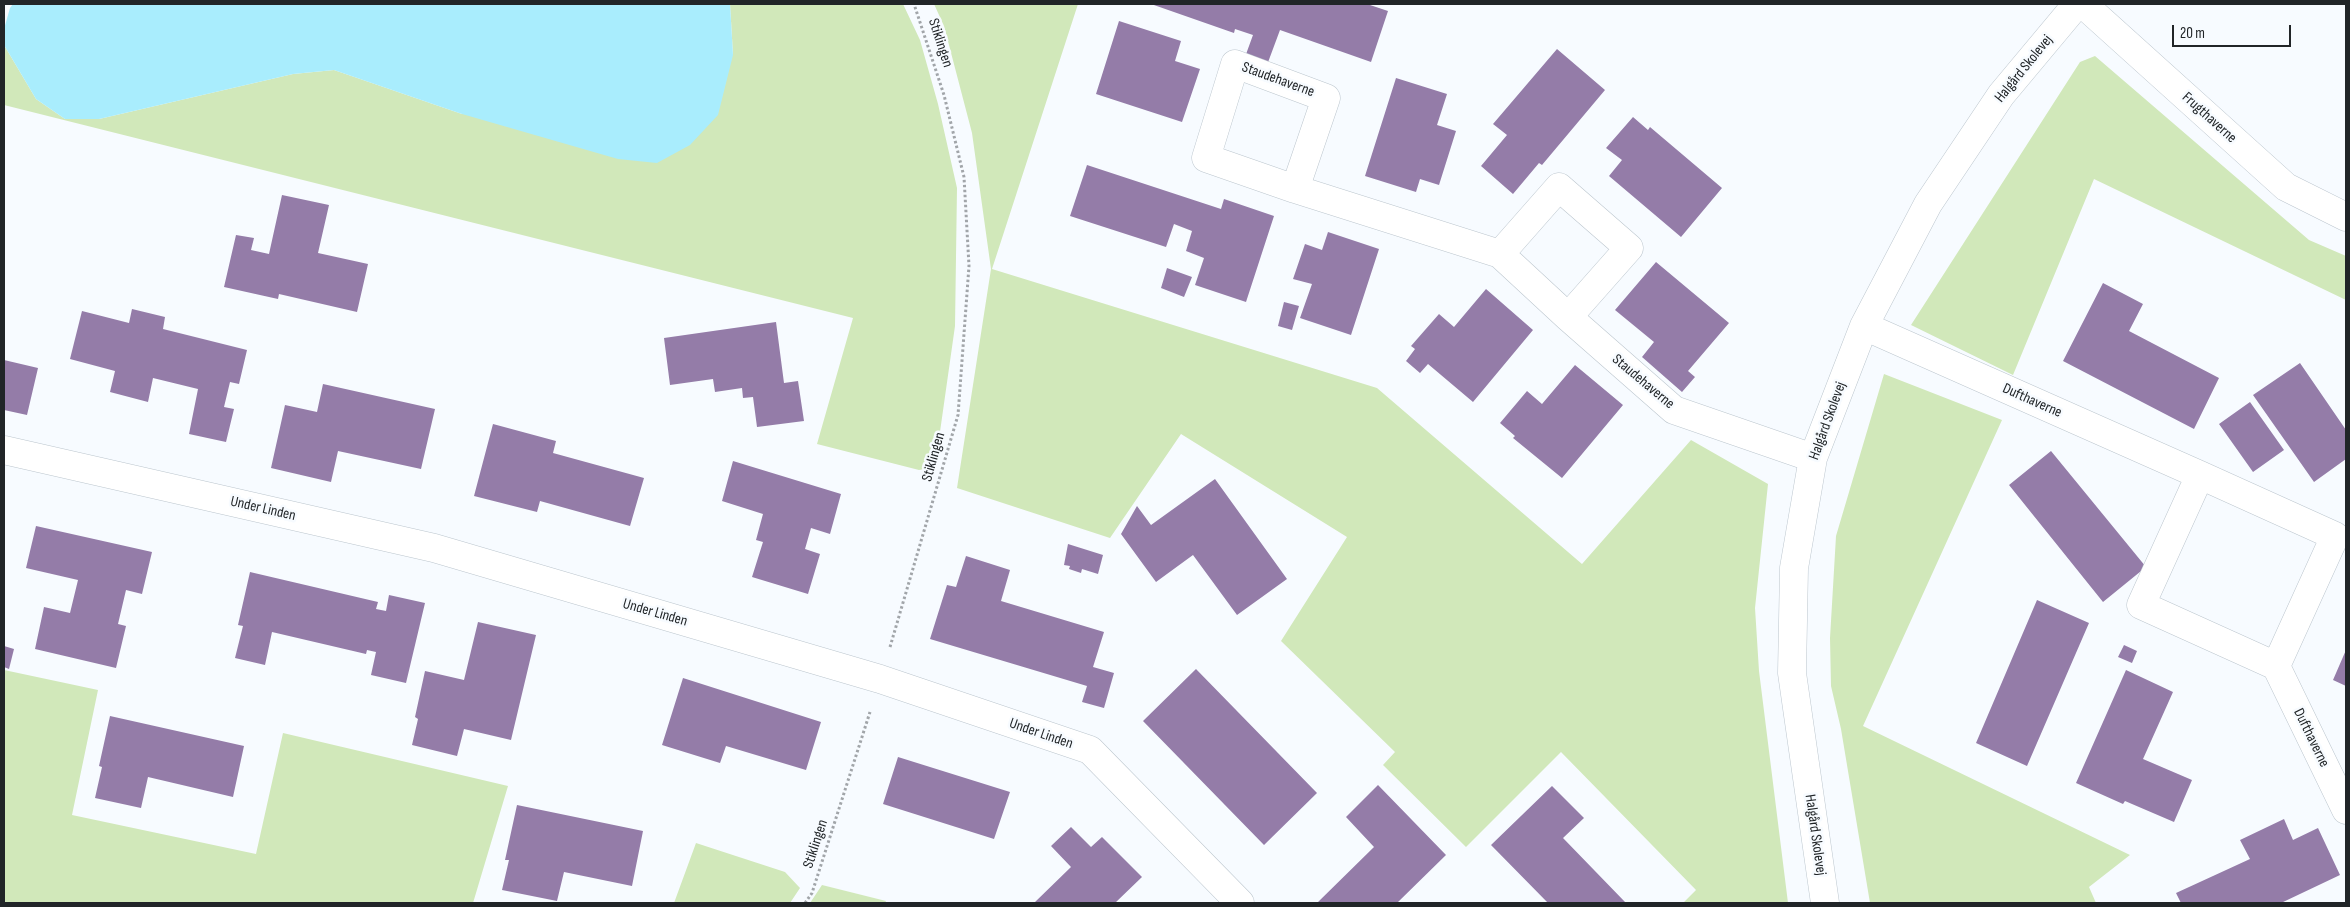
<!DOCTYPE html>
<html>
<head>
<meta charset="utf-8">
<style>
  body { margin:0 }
  #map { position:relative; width:2350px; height:907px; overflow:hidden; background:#f7fbff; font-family:"Sofia Sans Condensed",sans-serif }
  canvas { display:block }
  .frame { position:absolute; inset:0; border:5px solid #212528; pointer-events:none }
  .scale { position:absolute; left:2172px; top:25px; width:119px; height:22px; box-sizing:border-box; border:2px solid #212528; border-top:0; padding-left:6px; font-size:15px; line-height:18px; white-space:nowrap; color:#212528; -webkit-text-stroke:4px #f7fbff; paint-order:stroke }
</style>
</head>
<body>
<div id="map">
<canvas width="2350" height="907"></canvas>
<div class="frame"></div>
<div class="scale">20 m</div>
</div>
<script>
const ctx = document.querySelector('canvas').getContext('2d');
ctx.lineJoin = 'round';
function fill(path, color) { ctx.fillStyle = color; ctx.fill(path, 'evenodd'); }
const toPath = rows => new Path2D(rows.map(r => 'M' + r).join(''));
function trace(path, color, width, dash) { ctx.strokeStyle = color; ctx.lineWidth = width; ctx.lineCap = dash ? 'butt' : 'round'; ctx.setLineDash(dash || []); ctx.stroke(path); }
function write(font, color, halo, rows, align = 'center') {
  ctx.font = font + ' "Sofia Sans Condensed",sans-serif'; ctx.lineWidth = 5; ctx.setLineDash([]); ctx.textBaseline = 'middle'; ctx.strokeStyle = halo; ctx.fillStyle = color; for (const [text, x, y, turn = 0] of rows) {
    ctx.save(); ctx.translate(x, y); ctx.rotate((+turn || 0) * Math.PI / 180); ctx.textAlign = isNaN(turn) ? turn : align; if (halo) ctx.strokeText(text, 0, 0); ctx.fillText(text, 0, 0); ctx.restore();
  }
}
fill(toPath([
  [730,4,903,4,920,40,938,104,957,188,955,326,935,467,919,470,817,444,853,318,4,105,4,45,36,99,65,119,99,119,293,74,334,70,462,114,733,55],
  [934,4,1078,4,992,269,1377,388,1582,564,1691,440,1768,484,1755,608,1759,671,1788,903,1683,903,1696,890,1561,752,1466,847,1383,765,1395,752,1281,641,1347,537,1181,434,1110,538,957,488,991,269,972,133,944,26],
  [2095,56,2309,240,2346,256,2346,300,2094,179,2013,375,1911,325,2080,62],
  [1884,374,2002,420,1863,726,2130,855,2089,887,2096,903,1870,903,1841,729,1831,686,1830,638,1836,536],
  [4,670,98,690,72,815,256,854,283,733,508,786,473,903,4,903],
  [696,843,785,872,800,888,790,903,674,903],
  [822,885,886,901,885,903,810,903]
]), '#d1e8ba');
fill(toPath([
  [13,4,730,4,733,55,718,115,690,145,657,163,618,159,462,114,334,70,293,74,99,119,65,119,36,99,4,45,4,29,10,8]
]), '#a9edfd');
fill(toPath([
  [1151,4,1367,4,1388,11,1371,62,1280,30,1267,65,1245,57,1253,35,1235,29,1234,33],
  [1119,21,1181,41,1175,61,1200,69,1182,122,1096,94],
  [1557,49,1605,90,1542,165,1539,163,1513,194,1481,166,1507,135,1493,124],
  [1396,78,1447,94,1437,125,1456,131,1439,185,1420,179,1416,192,1365,176],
  [1633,117,1648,130,1650,127,1722,188,1681,237,1609,176,1622,160,1606,148],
  [1087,165,1221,209,1224,199,1274,216,1246,302,1195,285,1204,258,1186,251,1192,231,1174,224,1166,247,1070,216],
  [282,195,329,205,318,253,368,264,357,312,279,294,278,299,224,287,236,235,254,238,251,250,269,254],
  [1328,232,1379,249,1351,335,1300,318,1312,284,1293,279,1305,244,1322,250],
  [1656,262,1729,323,1688,371,1695,377,1682,392,1642,357,1654,342,1615,310],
  [1167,268,1192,277,1184,297,1161,288],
  [2103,283,2143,304,2129,331,2219,378,2194,429,2063,361],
  [1486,289,1533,330,1473,402,1428,364,1420,373,1406,361,1415,349,1411,346,1439,314,1454,327],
  [1284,302,1299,306,1292,330,1278,326],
  [132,309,165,317,163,329,247,350,239,384,230,382,224,407,234,409,226,442,189,434,198,389,153,378,148,402,110,392,115,371,70,359,82,311,129,323],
  [776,322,784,383,798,381,804,421,757,427,753,397,743,398,742,388,715,392,713,379,670,385,664,338],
  [4,360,38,368,27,415,4,410],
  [2300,363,2346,430,2346,459,2314,482,2253,395],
  [1575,365,1623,405,1562,478,1513,438,1515,436,1500,423,1527,391,1542,404],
  [323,384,435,409,421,469,338,451,331,482,271,468,285,405,317,412],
  [2250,402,2284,450,2253,472,2219,424],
  [493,424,556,441,553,453,644,478,630,526,540,501,537,512,474,496],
  [2051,451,2146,567,2103,602,2009,485],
  [733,461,841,494,830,534,811,528,805,549,820,554,808,594,752,577,763,542,756,540,763,514,722,501],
  [1215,479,1287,579,1237,615,1193,555,1156,582,1121,534,1137,506,1151,525],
  [36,526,152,552,142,594,126,590,118,624,126,626,116,668,35,649,44,607,70,613,78,580,26,568],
  [1068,544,1103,555,1098,574,1082,569,1081,573,1069,569,1070,566,1064,565],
  [966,556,1010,570,1001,601,1104,632,1093,667,1114,673,1104,708,1082,702,1087,686,930,639,947,585,956,587],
  [250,572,378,602,376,609,386,611,389,595,425,603,406,683,371,675,376,652,367,650,366,654,272,632,265,665,235,658,243,626,238,625],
  [2037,600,2089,623,2027,766,1976,743],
  [478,622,536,635,511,740,464,729,457,756,412,745,418,719,415,717,425,671,464,680],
  [2124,645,2137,651,2132,663,2118,657],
  [4,646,14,649,9,669,4,667],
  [2346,650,2346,686,2333,680],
  [1196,669,1317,793,1264,845,1143,721],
  [2126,670,2173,692,2143,759,2192,780,2174,822,2125,801,2123,804,2076,783],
  [683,678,821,722,806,770,726,746,720,763,662,745],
  [110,716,244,746,233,797,148,777,141,808,95,798,102,767,99,766],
  [898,757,1010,792,994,839,883,804],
  [1378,785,1446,855,1397,903,1317,903,1374,847,1346,817],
  [1552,786,1584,818,1563,838,1626,903,1548,903,1491,845],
  [517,805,643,831,632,886,564,872,557,901,502,890,509,860,505,860],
  [2284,819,2293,840,2318,828,2340,875,2281,903,2181,903,2176,893,2250,859,2240,840],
  [1071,827,1091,847,1102,837,1142,877,1115,903,1034,903,1071,867,1051,846]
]), '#947ca8');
const minor = toPath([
  [2083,4,2286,187,2346,217],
  [1295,189,1326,98,1235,64,1206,158,1295,189,1500,254,1568,317,1674,410,1813,458],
  [1500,254,1559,187,1629,248,1568,317],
  [1864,326,2200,475,2335,536,2276,666,2141,605,2200,475],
  [4,450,434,548,880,679,1090,750,1240,903],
  [2276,666,2346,810],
  [1825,903,1792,673,1794,568,1813,458,1864,326,1928,204,2001,95,2077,4]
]);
trace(minor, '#bcc6ce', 29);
trace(toPath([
  [890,647,958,415,969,266,964,177,944,95,914,4],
  [805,903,812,893,870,712]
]), '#a1a5a9', 3, [2.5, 2.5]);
trace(minor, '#fff', 28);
write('15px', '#212528', '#f7fbff', [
  ["Stiklingen",940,43,72],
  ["Halgård Skolevej",2024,69,-51],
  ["Staudehaverne",1278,80,20],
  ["Frugthaverne",2209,118,42],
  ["Staudehaverne",1643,382,40],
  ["Dufthaverne",2032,401,24],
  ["Halgård Skolevej",1828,421,-70],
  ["Stiklingen",934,457,-74],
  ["Under Linden",263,509,13],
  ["Under Linden",655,613,16],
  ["Under Linden",1041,734,19],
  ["Dufthaverne",2311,738,64],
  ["Halgård Skolevej",1815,835,82],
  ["Stiklingen",816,844,-72]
]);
</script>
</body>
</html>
